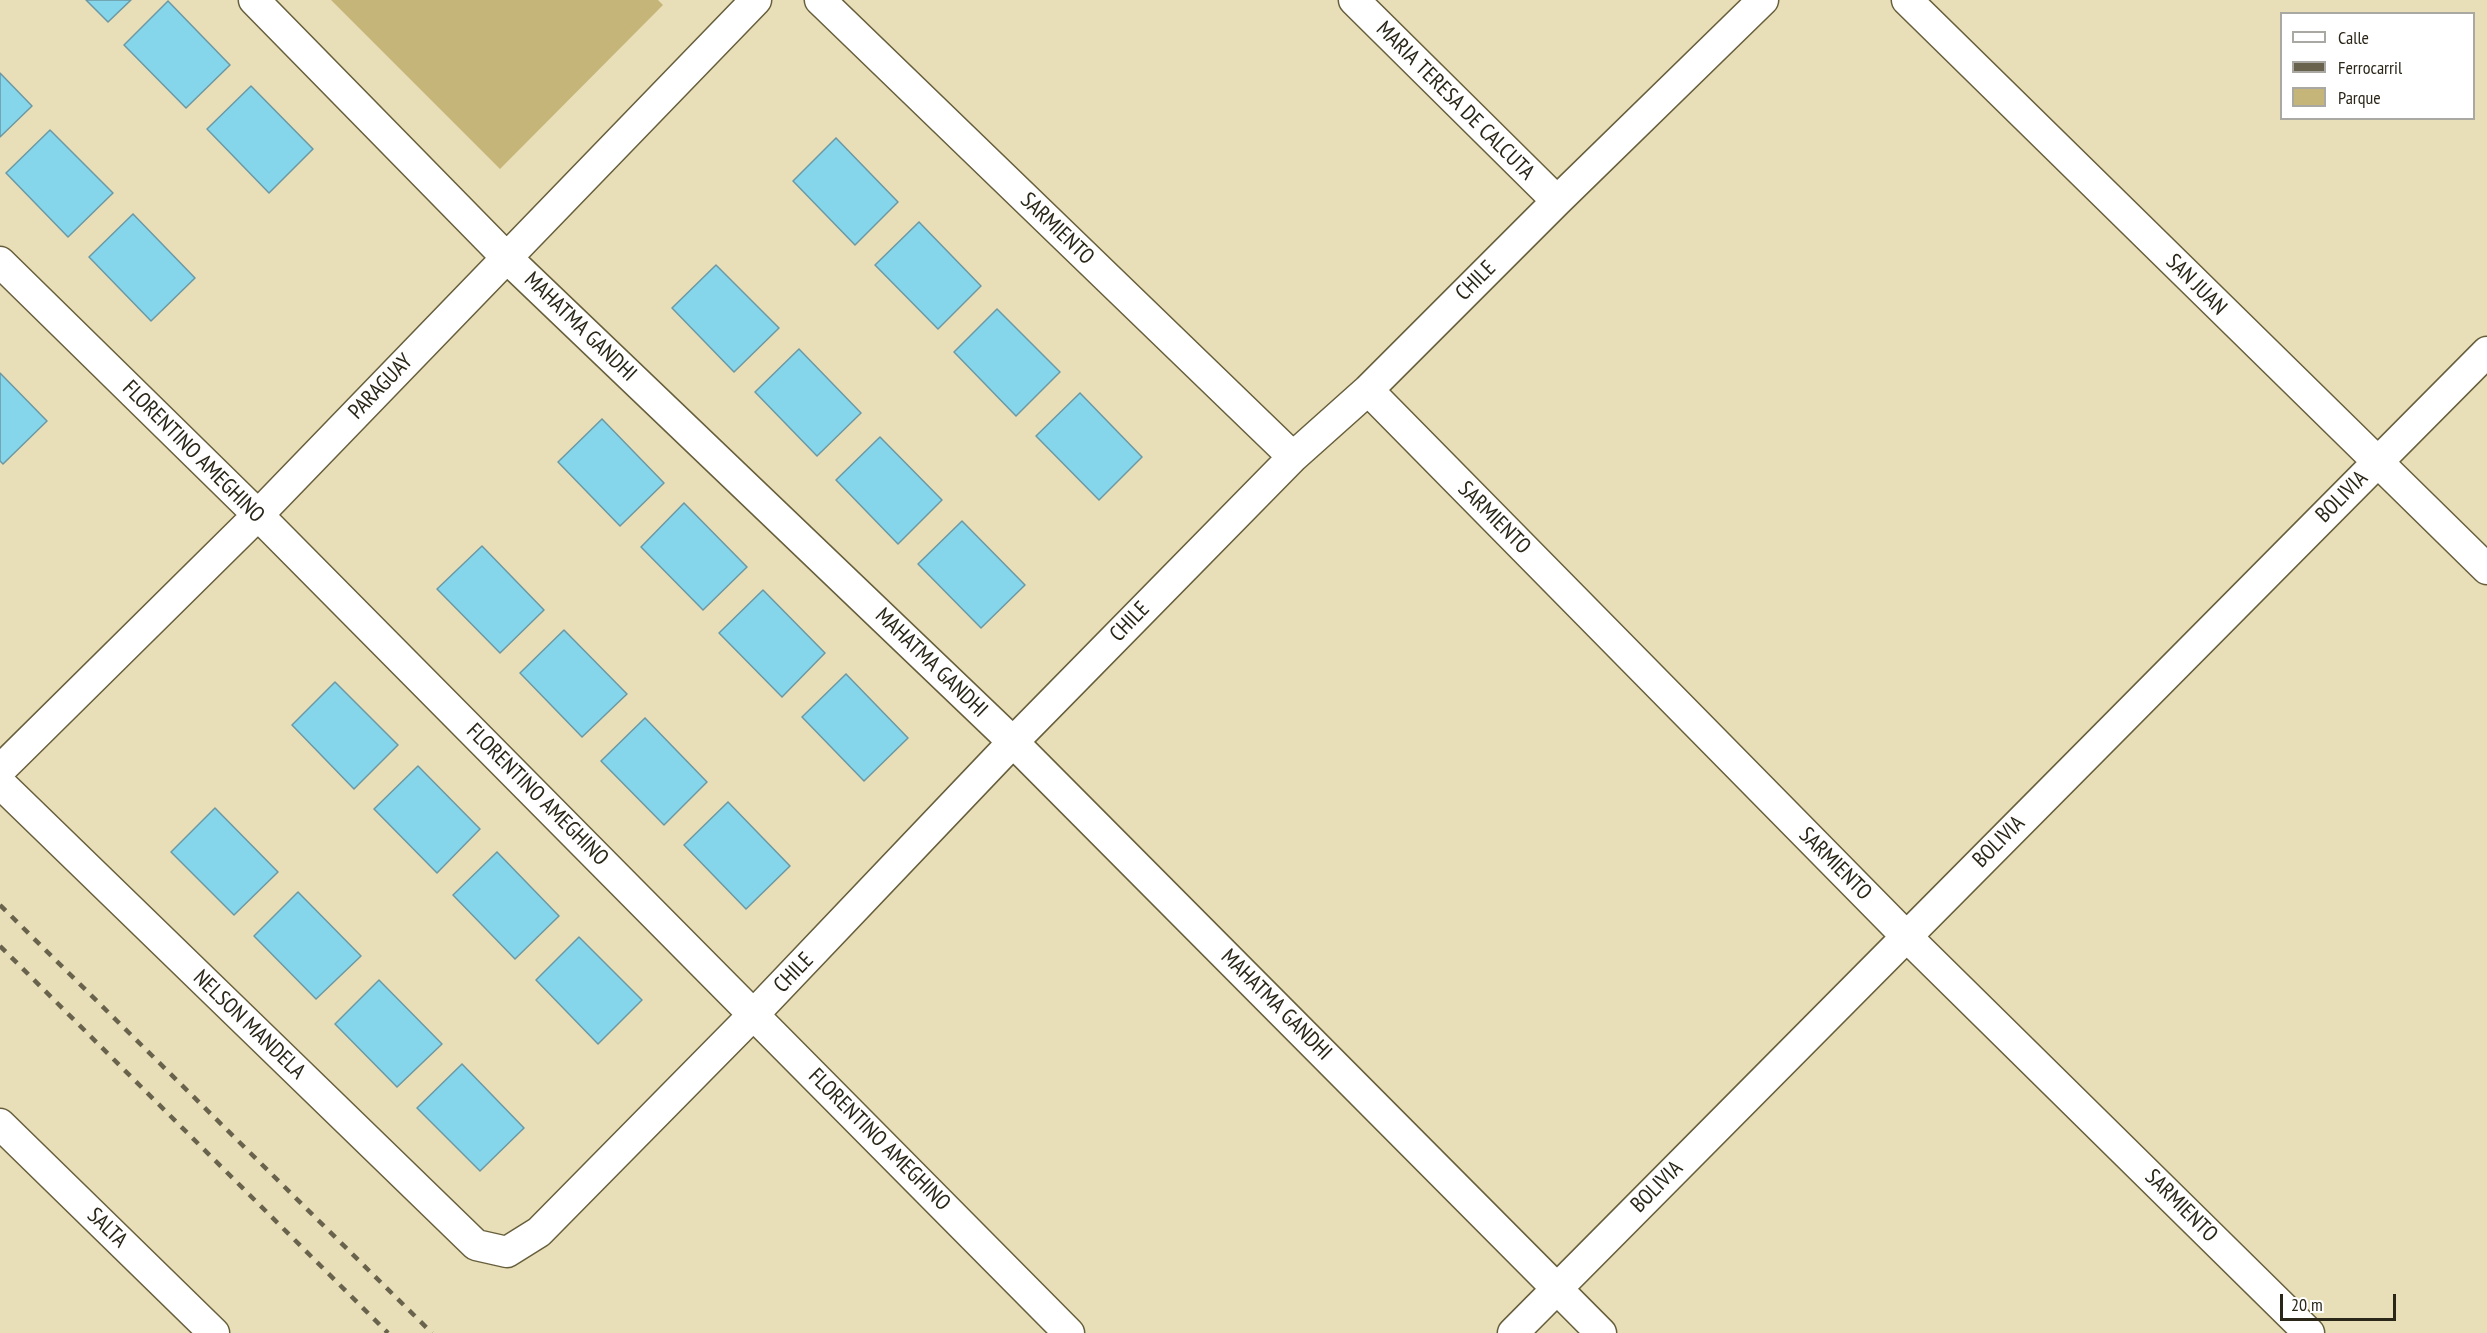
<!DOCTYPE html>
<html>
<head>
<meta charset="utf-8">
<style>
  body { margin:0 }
  #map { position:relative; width:2487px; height:1333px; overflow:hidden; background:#e8dfb8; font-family:"PT Sans Narrow",sans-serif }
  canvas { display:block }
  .legend { position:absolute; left:2280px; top:12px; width:195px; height:108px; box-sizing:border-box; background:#fff; border:2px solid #aaa8a3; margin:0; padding:8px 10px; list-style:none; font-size:18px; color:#2a2618 }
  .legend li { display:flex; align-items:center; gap:12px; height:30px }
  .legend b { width:30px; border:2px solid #aaa8a3 }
  .scale { position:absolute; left:2280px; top:1294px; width:116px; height:27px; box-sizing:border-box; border:3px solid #2a2618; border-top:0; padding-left:8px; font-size:18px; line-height:21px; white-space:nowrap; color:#2a2618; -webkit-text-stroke:4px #fff; paint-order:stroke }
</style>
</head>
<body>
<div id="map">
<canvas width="2487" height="1333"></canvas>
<ul class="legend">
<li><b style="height:8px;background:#fff"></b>Calle</li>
<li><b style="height:8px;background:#69634d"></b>Ferrocarril</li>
<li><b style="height:16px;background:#c5b578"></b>Parque</li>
</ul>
<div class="scale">20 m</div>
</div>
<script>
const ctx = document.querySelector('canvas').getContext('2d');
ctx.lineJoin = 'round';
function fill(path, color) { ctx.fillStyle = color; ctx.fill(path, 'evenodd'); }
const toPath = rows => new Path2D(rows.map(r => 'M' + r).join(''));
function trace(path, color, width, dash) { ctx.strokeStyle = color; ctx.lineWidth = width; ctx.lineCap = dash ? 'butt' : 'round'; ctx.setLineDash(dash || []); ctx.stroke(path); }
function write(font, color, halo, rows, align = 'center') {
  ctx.font = font + ' "PT Sans Narrow",sans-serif'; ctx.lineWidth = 4.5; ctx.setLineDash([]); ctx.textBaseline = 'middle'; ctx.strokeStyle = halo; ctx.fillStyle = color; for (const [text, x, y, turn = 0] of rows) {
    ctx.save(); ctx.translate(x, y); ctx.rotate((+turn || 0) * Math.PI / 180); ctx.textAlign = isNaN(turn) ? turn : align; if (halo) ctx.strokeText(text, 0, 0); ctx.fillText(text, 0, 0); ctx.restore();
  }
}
fill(toPath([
  [331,0,658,0,663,5,500,169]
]), '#c5b578');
const building = toPath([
  [86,0,131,0,108,22,86,0],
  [168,1,230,65,186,108,124,45,168,1],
  [0,73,32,106,0,137,0,73],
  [251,86,313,149,269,193,207,129,251,86],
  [50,130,113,193,68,237,6,173,50,130],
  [836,138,898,202,855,245,793,181,836,138],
  [133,214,195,278,151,321,89,257,133,214],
  [919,222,981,286,938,329,875,265,919,222],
  [716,265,779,328,734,372,672,308,716,265],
  [997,309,1060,372,1016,416,954,352,997,309],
  [799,349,861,413,817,456,755,392,799,349],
  [0,373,47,421,3,464,0,461,0,373],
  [1080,393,1142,457,1099,500,1036,436,1080,393],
  [602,419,664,483,620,526,558,462,602,419],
  [880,437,942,500,898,544,836,480,880,437],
  [684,503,747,567,703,610,641,547,684,503],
  [962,521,1025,585,981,628,918,564,962,521],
  [482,546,544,610,500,653,437,589,482,546],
  [763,590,825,653,782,697,719,633,763,590],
  [564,630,627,694,582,737,520,673,564,630],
  [846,674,908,738,864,781,802,717,846,674],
  [335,682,398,745,354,789,292,725,335,682],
  [645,718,707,782,664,825,601,761,645,718],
  [418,766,480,829,437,873,374,809,418,766],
  [728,802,790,866,746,909,684,845,728,802],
  [215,808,278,872,234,915,171,852,215,808],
  [497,852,559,916,515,959,453,895,497,852],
  [298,892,361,956,316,999,254,936,298,892],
  [579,937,642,1000,598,1044,536,980,579,937],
  [379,980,442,1044,397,1087,335,1024,379,980],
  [462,1064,524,1128,480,1171,417,1108,462,1064]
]);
fill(building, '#85d6ea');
trace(building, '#6b98a3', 1.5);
const street = toPath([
  [254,0,506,257,1013,742,1601,1333],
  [820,0,1293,457],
  [1354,0,1557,201],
  [1907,0,2487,569],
  [0,262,258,515,1069,1333],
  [1368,390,1906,936,2309,1333],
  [0,770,258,515,756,0],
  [0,783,476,1245,507,1252,539,1232,754,1014,1013,742,1293,457,1368,390,1557,201,1763,0],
  [0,1124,214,1333],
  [1513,1333,2487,352]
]);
trace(street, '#675e3c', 33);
trace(street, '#fff', 30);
trace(toPath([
  [0,905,432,1333],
  [0,946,388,1333]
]), '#69634d', 4.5, [8, 8]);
write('22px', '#2a2618', '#fff', [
  ["MARIA TERESA DE CALCUTA",1455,101,45],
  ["SARMIENTO",1057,229,44],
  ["CHILE",1476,281,-45],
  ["SAN JUAN",2196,285,45],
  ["MAHATMA GANDHI",580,327,44],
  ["PARAGUAY",381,387,-46],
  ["FLORENTINO AMEGHINO",193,452,45],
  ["BOLIVIA",2342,497,-45],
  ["SARMIENTO",1494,518,45],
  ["CHILE",1130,622,-46],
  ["MAHATMA GANDHI",931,663,44],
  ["FLORENTINO AMEGHINO",537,795,45],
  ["BOLIVIA",1999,842,-45],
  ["SARMIENTO",1835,864,45],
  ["CHILE",794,973,-46],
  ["MAHATMA GANDHI",1276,1005,45],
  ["NELSON MANDELA",249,1025,44],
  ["FLORENTINO AMEGHINO",879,1140,45],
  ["BOLIVIA",1657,1187,-45],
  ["SARMIENTO",2181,1206,45],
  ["SALTA",107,1228,44]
]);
</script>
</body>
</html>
